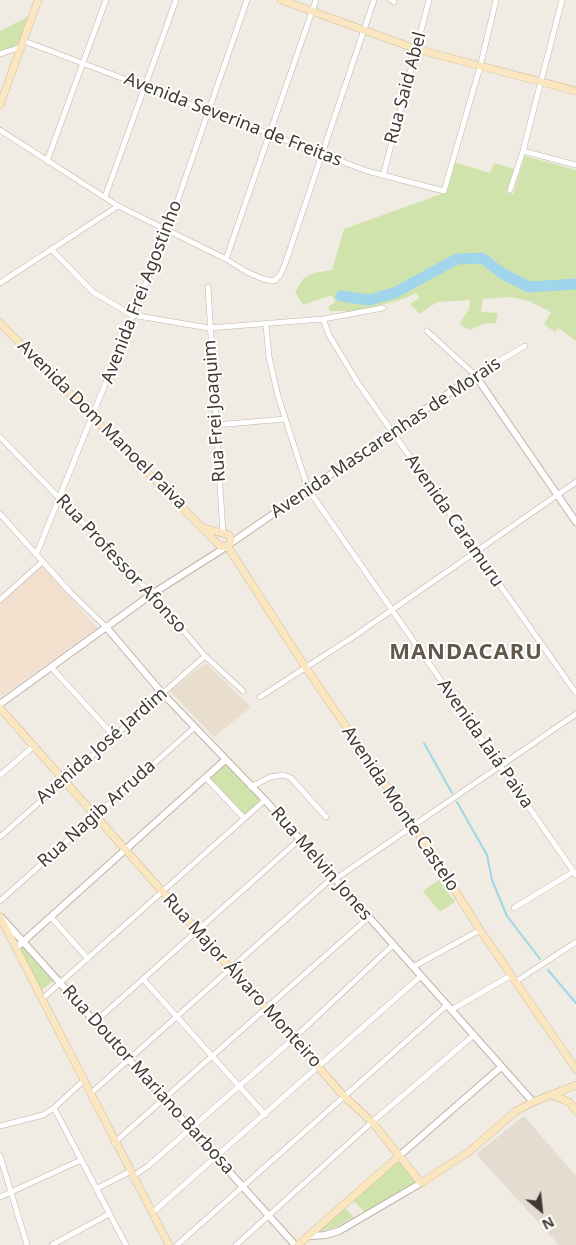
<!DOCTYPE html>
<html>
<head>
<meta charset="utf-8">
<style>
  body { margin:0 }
  #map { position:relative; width:576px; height:1245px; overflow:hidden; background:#f0ebe3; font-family:"Noto Sans",sans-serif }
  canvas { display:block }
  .north { position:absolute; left:516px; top:1185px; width:50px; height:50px; -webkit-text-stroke:4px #fff; paint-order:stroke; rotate:152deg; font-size:14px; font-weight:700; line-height:20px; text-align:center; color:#413a33 }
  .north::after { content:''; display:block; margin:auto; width:18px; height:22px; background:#413a33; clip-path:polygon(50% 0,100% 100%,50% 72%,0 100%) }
</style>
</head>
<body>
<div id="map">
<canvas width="576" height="1245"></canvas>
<div class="north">N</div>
</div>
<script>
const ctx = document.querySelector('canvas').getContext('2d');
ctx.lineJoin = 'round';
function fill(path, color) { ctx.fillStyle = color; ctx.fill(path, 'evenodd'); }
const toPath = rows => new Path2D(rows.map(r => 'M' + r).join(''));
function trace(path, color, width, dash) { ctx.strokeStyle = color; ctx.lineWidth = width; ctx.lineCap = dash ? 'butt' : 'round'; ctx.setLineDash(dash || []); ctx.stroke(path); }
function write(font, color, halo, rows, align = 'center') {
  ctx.font = font + ' "Noto Sans",sans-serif'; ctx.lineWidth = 4; ctx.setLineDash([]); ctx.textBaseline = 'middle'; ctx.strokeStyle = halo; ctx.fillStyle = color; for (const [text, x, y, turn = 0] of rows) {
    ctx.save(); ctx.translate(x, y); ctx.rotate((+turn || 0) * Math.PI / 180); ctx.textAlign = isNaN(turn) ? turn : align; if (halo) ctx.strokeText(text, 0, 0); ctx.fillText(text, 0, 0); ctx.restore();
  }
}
fill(toPath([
  [524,1116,576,1176,576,1245,559,1245,476,1154]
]), '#e4dcd1');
fill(toPath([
  [42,565,97,628,0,697,0,601]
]), '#f2dfce');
fill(toPath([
  [206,663,251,707,214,737,170,691]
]), '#e9decd');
fill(toPath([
  [29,16,18,45,0,51,0,31],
  [525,156,576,170,576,341,558,328,555,332,544,324,551,312,529,301,511,297,483,299,481,312,498,313,496,323,483,324,470,330,459,324,469,309,470,300,437,302,420,314,410,304,419,298,417,293,397,301,356,311,330,311,328,307,335,302,332,295,303,305,295,292,303,279,314,273,332,270,344,229,444,193,454,162,490,173,494,163,514,169,506,193,513,194],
  [226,761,265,800,244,818,206,778],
  [439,880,455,902,440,912,423,891],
  [20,948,25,948,55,980,40,991],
  [399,1159,417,1183,365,1213,353,1200],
  [345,1208,354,1217,334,1228,317,1232]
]), '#d1e3ad');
trace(toPath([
  [424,743,452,793],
  [457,802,487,855,492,880,507,916,540,959],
  [548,970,576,1003]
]), '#a1d5eb', 2);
trace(toPath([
  [341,296,369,300,394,293,457,259,482,258,503,274,529,287,576,284]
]), '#a1d5eb', 11);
const minor = toPath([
  [391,0,394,2],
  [24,41,367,171,444,191,480,67,496,0],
  [0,54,21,47],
  [0,130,118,206,226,259,245,271,263,279,274,281,280,275,285,264,374,0],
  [523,151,576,165],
  [47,161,106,0],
  [383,176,429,0],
  [510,190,523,151,562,0],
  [105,197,176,0],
  [51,249,93,292,132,315,209,328,323,319,383,308],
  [226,259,316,0],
  [0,283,118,206],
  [208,287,223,534],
  [323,319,329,335,358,383,576,693],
  [266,325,269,357,278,396,308,489,576,875],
  [427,331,475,375,525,346],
  [216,425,285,419],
  [0,437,152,594,205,656,243,691],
  [0,514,70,592,107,628],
  [36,555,167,231,247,0],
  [0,600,42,562],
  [51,667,113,735],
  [260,697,356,635,576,482],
  [0,775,34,746],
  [206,778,244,818],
  [251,787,270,777,284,775,291,778,326,817],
  [0,837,205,656],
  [334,880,576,714],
  [0,901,195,727],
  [514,908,573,872],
  [51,917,88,959],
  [413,967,480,930],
  [143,979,265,1115],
  [515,982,576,942],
  [42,999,265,800],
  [451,1010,510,976],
  [96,1021,300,839],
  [90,1094,332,878],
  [54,1108,126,1245],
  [0,1126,43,1115,54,1108,83,1081],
  [114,1143,368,918],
  [0,1156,27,1245],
  [132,1177,148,1166,293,1039,393,945],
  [96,1189,129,1172],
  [0,1197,81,1160],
  [152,1213,421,976],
  [52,1245,109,1214],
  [177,1245,447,1005],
  [236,1245,372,1122,474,1035]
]);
const tertiary = toPath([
  [231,543,475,375,576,522],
  [107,628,162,693,265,800,533,1102],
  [0,704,152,594,226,547],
  [1,917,295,1245],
  [16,948,225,760],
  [399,1156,501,1067],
  [310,1236,325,1235,339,1231,421,1183]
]);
const secondary = toPath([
  [281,0,416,49,576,91],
  [0,105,38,0],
  [0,323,220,546,226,547,230,544,231,540,229,535,204,528],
  [228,547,306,668,414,826,480,930,576,1069],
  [0,708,293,1039,344,1096,372,1122,421,1183,470,1151,516,1111,533,1102,576,1085],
  [0,917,169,1245],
  [552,1095,569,1102,576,1111],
  [298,1245,399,1156]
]);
trace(minor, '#beb4a9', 6);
trace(tertiary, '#beb4a9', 8);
trace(secondary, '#d1bb97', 8);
trace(minor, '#fff', 5);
trace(tertiary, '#fff', 6);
trace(secondary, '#fbe6c2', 7);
write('18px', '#413a33', '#fff', [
  ["Rua Said Abel",406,88,-75],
  ["Avenida Severina de Freitas",233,120,21],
  ["Avenida Frei Agostinho",142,292,-69],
  ["Rua Frei Joaquim",215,411,-94],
  ["Avenida Dom Manoel Paiva",102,425,45],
  ["Avenida Mascarenhas de Morais",386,438,-34],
  ["Avenida Caramuru",454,521,55],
  ["Rua Professor Afonso",121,564,47],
  ["Avenida Iaiá Paiva",485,744,55],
  ["Avenida José Jardim",102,746,-41],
  ["Avenida Monte Castelo",400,809,56],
  ["Rua Nagib Arruda",97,814,-42],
  ["Rua Melvin Jones",321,864,49],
  ["Rua Major Álvaro Monteiro",242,981,48],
  ["Rua Doutor Mariano Barbosa",148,1080,48]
]);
ctx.letterSpacing = '1px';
write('bold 22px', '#63574b', '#fff', [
  ["MANDACARU",466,653]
]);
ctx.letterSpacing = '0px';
</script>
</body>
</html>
